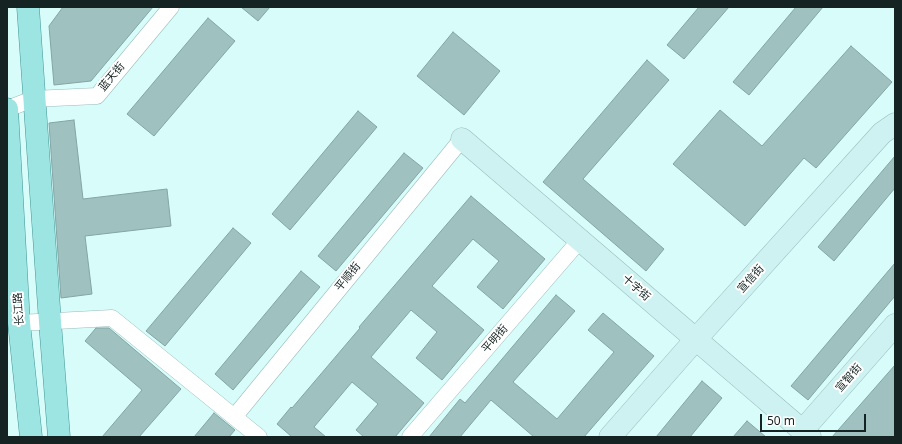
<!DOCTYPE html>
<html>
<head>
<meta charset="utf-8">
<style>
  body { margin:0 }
  #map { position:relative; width:902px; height:444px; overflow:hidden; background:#d7fcfa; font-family:"Noto Sans",sans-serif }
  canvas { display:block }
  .frame { position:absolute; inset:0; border:8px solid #152322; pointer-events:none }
  .scale { position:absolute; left:760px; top:414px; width:106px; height:18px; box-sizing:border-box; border:2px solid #152322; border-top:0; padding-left:5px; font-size:12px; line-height:14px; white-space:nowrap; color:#152322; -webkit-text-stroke:3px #fff; paint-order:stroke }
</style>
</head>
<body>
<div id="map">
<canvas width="902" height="444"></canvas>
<div class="frame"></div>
<div class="scale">50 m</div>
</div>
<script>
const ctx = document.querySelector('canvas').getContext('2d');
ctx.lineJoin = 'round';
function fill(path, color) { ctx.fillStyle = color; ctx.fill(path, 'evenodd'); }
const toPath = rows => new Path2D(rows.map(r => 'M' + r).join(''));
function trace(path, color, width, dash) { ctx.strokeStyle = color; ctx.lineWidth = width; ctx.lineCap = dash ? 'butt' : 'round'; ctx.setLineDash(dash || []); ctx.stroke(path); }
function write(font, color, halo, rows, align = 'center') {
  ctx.font = font + ' "Noto Sans","Noto Sans SC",sans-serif'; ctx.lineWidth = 4; ctx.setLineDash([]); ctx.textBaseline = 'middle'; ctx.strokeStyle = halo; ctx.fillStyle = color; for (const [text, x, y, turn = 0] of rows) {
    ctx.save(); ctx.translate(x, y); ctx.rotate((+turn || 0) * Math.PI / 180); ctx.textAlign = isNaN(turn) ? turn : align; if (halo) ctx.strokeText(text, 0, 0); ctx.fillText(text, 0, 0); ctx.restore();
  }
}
const building = toPath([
  [63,7,153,7,91,81,54,85,49,26,63,7],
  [241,7,270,7,258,21,241,7],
  [699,7,729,7,684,59,667,45,699,7],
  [796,7,823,7,749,95,733,82,796,7],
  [208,18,235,41,154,136,127,114,208,18],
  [453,32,500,71,464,115,417,76,453,32],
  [851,46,892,82,816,168,804,158,745,226,673,164,720,110,762,146,851,46],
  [647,60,669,80,583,179,664,249,646,271,543,182,647,60],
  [358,111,377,127,290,230,272,214,358,111],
  [74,120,83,199,167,189,171,226,85,236,92,294,61,298,49,123,74,120],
  [404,153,423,168,336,271,318,256,404,153],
  [895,156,895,188,834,261,818,247,895,156],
  [471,196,545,259,503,309,477,287,499,261,473,239,432,286,484,330,442,380,416,358,437,332,411,310,371,357,424,403,395,437,364,437,356,430,378,404,352,382,314,427,326,437,292,437,277,424,291,407,292,408,360,328,359,327,471,196],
  [233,228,251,243,165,346,146,331,233,228],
  [895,263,895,296,808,400,791,386,895,263],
  [301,271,320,287,233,390,215,374,301,271],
  [556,295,575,311,513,382,557,419,614,352,588,330,603,313,654,356,584,437,534,437,491,400,460,437,429,437,460,399,465,403,556,295],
  [96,328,109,328,181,389,139,437,102,437,142,390,85,341,96,328],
  [895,365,895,437,832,437,895,365],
  [702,381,722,398,690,437,656,437,702,381],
  [214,413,235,430,229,437,194,437,214,413],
  [747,421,766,437,733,437,747,421]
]);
fill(building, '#9fc2c0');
trace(building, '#83a5a3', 1);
const street = toPath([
  [7,109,33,99,97,96,171,7],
  [19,323,112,318,259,437],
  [235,416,462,139],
  [410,437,580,240]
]);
const secondary = toPath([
  [462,139,810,437],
  [802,431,895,325],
  [610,437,696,339,882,133,895,124]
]);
const primary = toPath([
  [28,7,50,322,59,437],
  [7,109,19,323,31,437]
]);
trace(street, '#9abdbc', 17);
trace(secondary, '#9abdbc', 23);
trace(primary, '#429694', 23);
trace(street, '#fff', 16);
trace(secondary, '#cef2f1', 22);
trace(primary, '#9de5e3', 22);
write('11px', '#152322', '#fff', [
  ["蓝天街",112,77,-50],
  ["平顺街",348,277,-51],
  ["宣信街",751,279,-48],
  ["十字街",636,288,41],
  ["长江路",19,309,-94],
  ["平明街",495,339,-49],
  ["宣智街",849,378,-49]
]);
</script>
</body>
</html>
